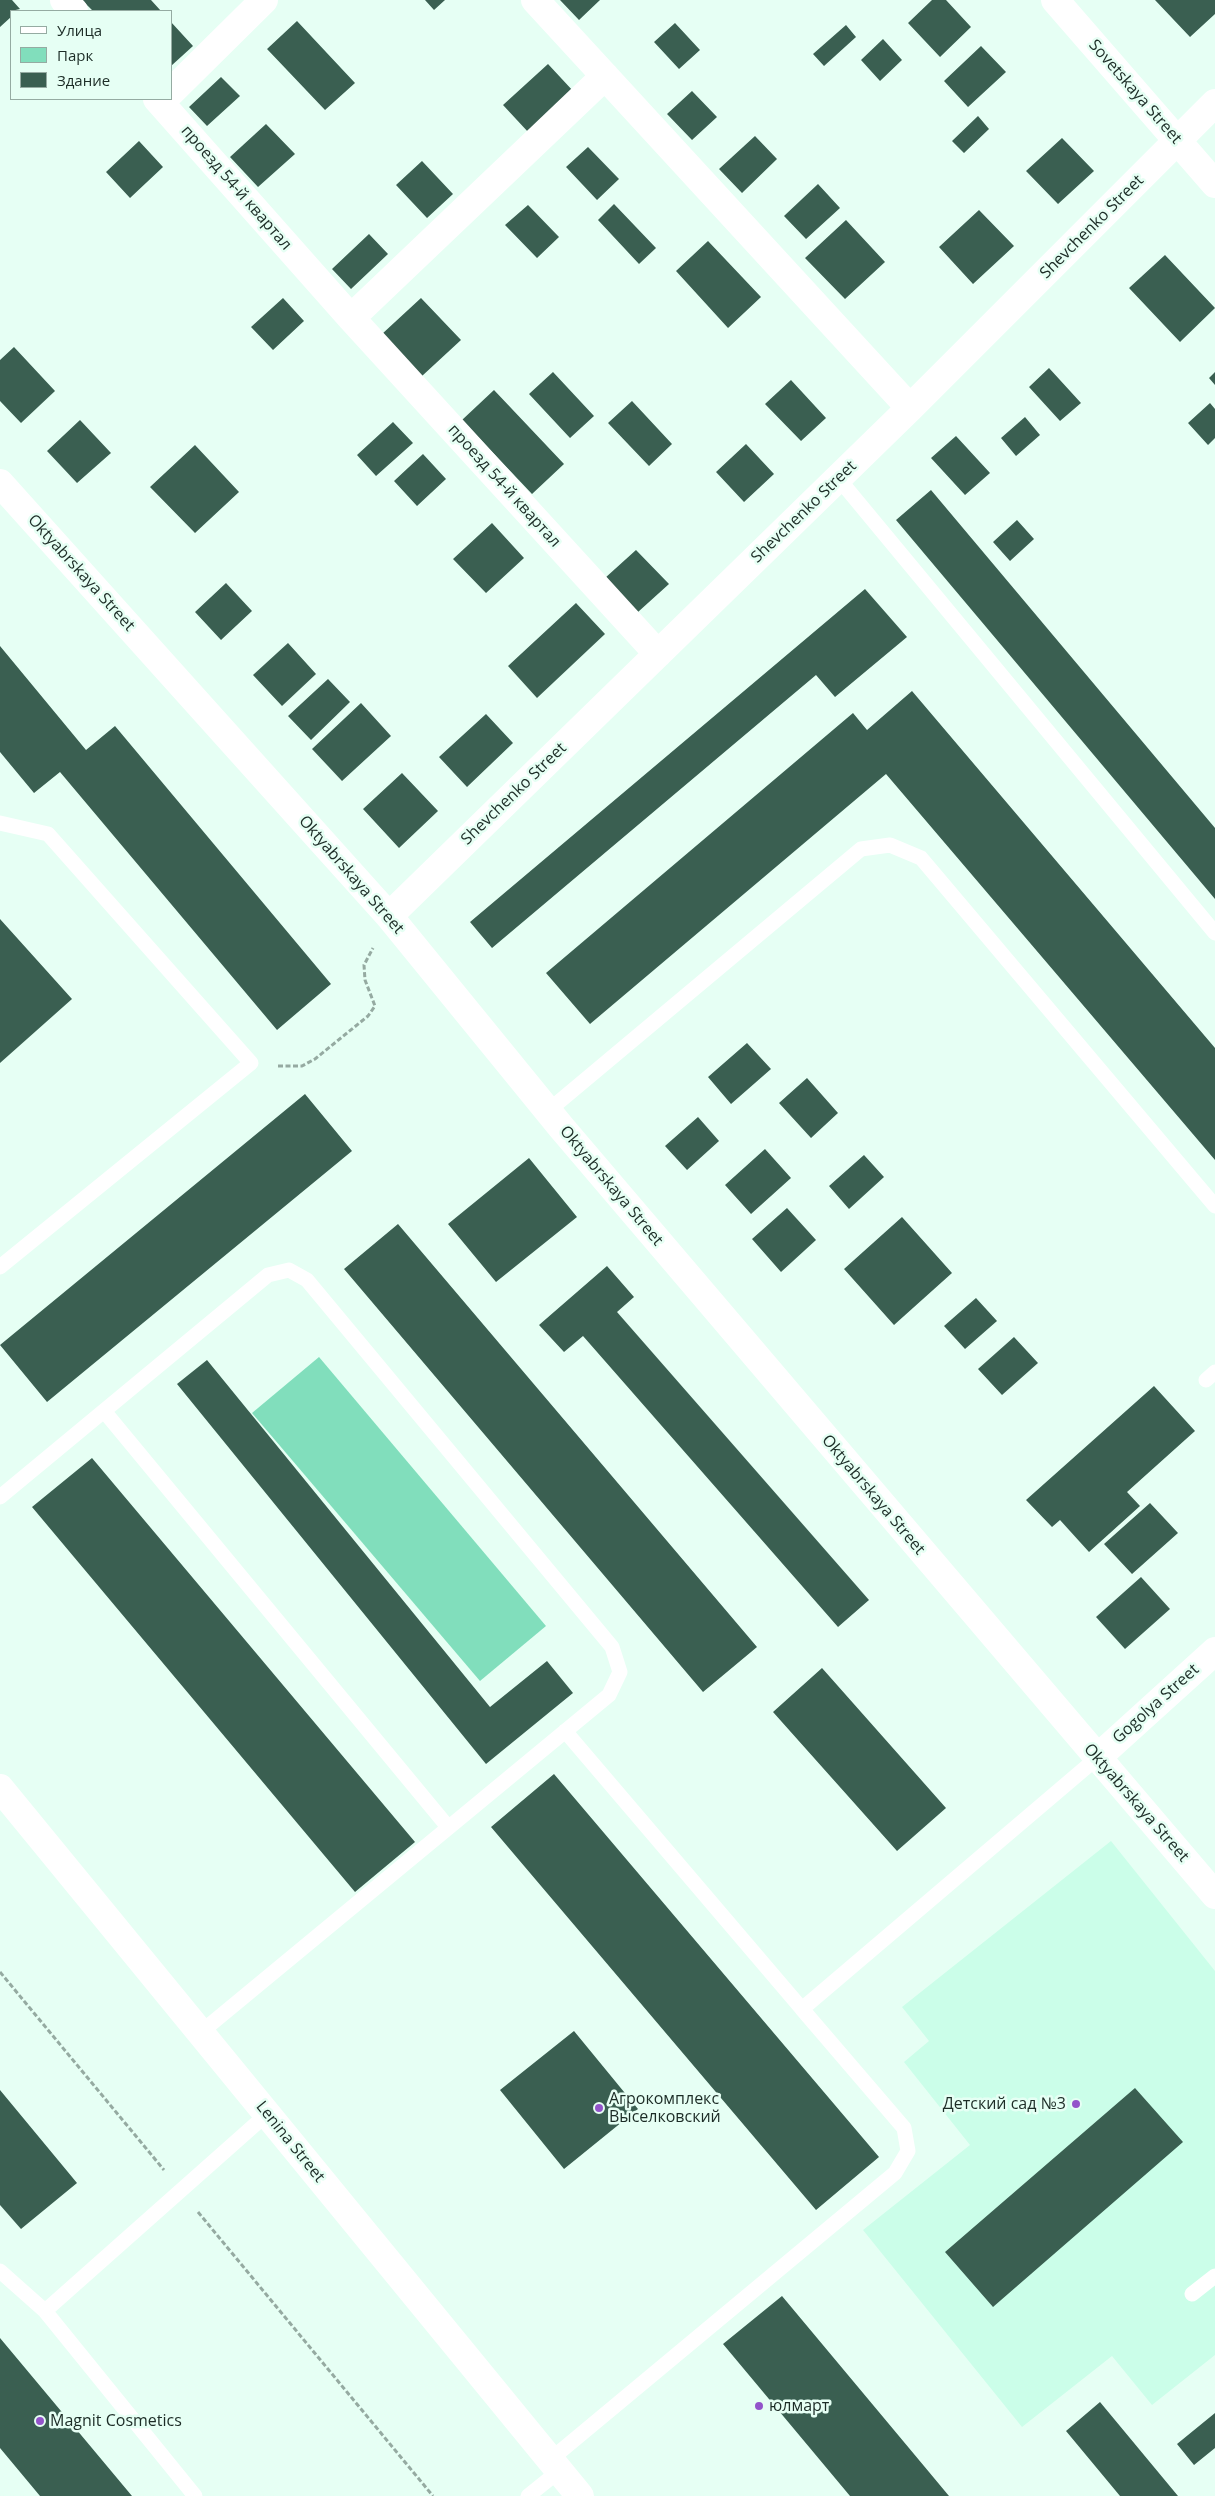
<!DOCTYPE html>
<html>
<head>
<meta charset="utf-8">
<style>
  body { margin:0 }
  #map { position:relative; width:1215px; height:2496px; overflow:hidden; background:#e6fff4; font-family:"Open Sans",sans-serif }
  canvas { display:block }
  .legend { position:absolute; left:10px; top:10px; width:162px; height:90px; box-sizing:border-box; background:#e6fff4; border:1px solid #95aba2; margin:0; padding:6px 9px; list-style:none; font-size:15px; color:#1c2c26 }
  .legend li { display:flex; align-items:center; gap:10px; height:25px }
  .legend b { width:25px; border:1px solid #95aba2 }
</style>
</head>
<body>
<div id="map">
<canvas width="1215" height="2496"></canvas>
<ul class="legend">
<li><b style="height:6px;background:#fff"></b>Улица</li>
<li><b style="height:14px;background:#81debc"></b>Парк</li>
<li><b style="height:14px;background:#3a5f51"></b>Здание</li>
</ul>
</div>
<script>
const ctx = document.querySelector('canvas').getContext('2d');
ctx.lineJoin = 'round';
function fill(path, color) { ctx.fillStyle = color; ctx.fill(path, 'evenodd'); }
const toPath = rows => new Path2D(rows.map(r => 'M' + r).join(''));
function trace(path, color, width, dash) { ctx.strokeStyle = color; ctx.lineWidth = width; ctx.lineCap = dash ? 'butt' : 'round'; ctx.setLineDash(dash || []); ctx.stroke(path); }
function write(font, color, halo, rows, align = 'center') {
  ctx.font = font + ' "Open Sans",sans-serif'; ctx.lineWidth = 5; ctx.setLineDash([]); ctx.textBaseline = 'middle'; ctx.strokeStyle = halo; ctx.fillStyle = color; for (const [text, x, y, turn = 0] of rows) {
    ctx.save(); ctx.translate(x, y); ctx.rotate((+turn || 0) * Math.PI / 180); ctx.textAlign = isNaN(turn) ? turn : align; if (halo) ctx.strokeText(text, 0, 0); ctx.fillText(text, 0, 0); ctx.restore();
  }
}
fill(toPath([
  [1111,1841,1215,1971,1215,2355,1152,2405,1112,2356,1022,2427,863,2230,970,2145,904,2062,929,2041,902,2007]
]), '#cbfee9');
fill(toPath([
  [319,1357,546,1626,480,1681,252,1413]
]), '#81debc');
fill(toPath([
  [0,0,12,0,20,9,11,11,11,17,0,27],
  [82,0,151,0,161,11,93,11],
  [425,0,445,0,434,10],
  [560,0,600,0,579,20],
  [932,0,946,0,971,27,940,57,908,23],
  [1155,0,1215,0,1215,14,1190,37],
  [297,21,355,83,325,110,267,49],
  [171,22,193,46,171,66],
  [675,23,700,50,679,69,654,42],
  [846,25,856,37,824,66,813,54],
  [883,39,902,60,880,81,861,60],
  [981,46,1006,72,968,107,944,81],
  [548,64,574,92,529,133,503,105],
  [221,77,240,96,207,126,189,107],
  [692,91,717,117,692,140,667,114],
  [978,116,989,129,964,153,952,141],
  [266,124,295,154,258,187,230,157],
  [755,136,777,159,742,193,719,169],
  [1062,138,1094,171,1058,204,1026,171],
  [139,141,163,167,130,198,106,172],
  [588,147,619,179,597,200,566,167],
  [422,161,453,194,427,218,396,185],
  [818,184,840,208,806,239,784,216],
  [614,204,656,248,639,264,598,220],
  [528,205,559,237,537,258,505,225],
  [979,210,1014,246,973,284,939,247],
  [846,220,885,262,845,299,805,258],
  [369,234,388,254,351,289,332,269],
  [708,241,761,297,728,328,676,271],
  [1165,255,1215,308,1180,342,1129,288],
  [283,298,304,321,273,350,251,327],
  [421,298,461,340,422,376,382,334],
  [14,347,55,391,21,423,0,401,0,360],
  [1049,368,1081,403,1060,421,1029,387],
  [553,372,594,416,570,438,529,394],
  [1215,372,1215,385,1209,378],
  [791,380,826,418,801,441,765,404],
  [494,390,564,464,532,494,462,420],
  [632,401,672,444,649,466,608,423],
  [1210,403,1215,409,1215,438,1208,445,1188,423],
  [1025,417,1040,435,1016,456,1001,438],
  [80,420,111,453,77,483,47,451],
  [393,422,413,443,376,476,357,455],
  [956,436,990,473,965,495,931,458],
  [746,444,774,474,744,502,716,472],
  [195,445,239,492,195,533,150,487],
  [423,454,446,479,417,506,394,481],
  [931,490,1215,828,1215,899,896,520],
  [1017,520,1034,539,1010,561,993,542],
  [492,523,524,558,486,593,453,559],
  [636,550,669,584,638,612,605,578],
  [226,583,252,611,221,640,195,612],
  [865,589,907,637,835,697,816,675,492,948,470,922],
  [576,603,605,634,537,698,508,666],
  [288,643,316,674,282,706,253,675],
  [0,646,86,750,115,726,331,984,277,1030,60,772,34,793,0,752],
  [328,679,350,702,311,740,288,716],
  [912,691,1215,1048,1215,1160,886,774,590,1024,546,973,853,713,867,730],
  [361,703,391,736,342,781,312,749],
  [486,714,513,743,467,787,439,757],
  [402,773,438,811,399,848,363,809],
  [0,919,72,999,0,1063],
  [747,1043,771,1069,731,1104,708,1077],
  [807,1078,838,1113,811,1138,779,1103],
  [305,1094,352,1151,47,1402,0,1345],
  [698,1117,719,1141,687,1170,665,1146],
  [765,1149,791,1178,751,1214,725,1185],
  [864,1155,884,1177,849,1209,829,1186],
  [529,1158,577,1217,496,1282,448,1224],
  [787,1208,816,1240,781,1272,752,1239],
  [902,1217,952,1273,894,1325,844,1269],
  [398,1224,757,1647,703,1692,344,1269],
  [607,1266,634,1297,617,1312,869,1600,838,1627,583,1336,564,1352,539,1325],
  [976,1298,997,1321,965,1349,944,1326],
  [1014,1337,1038,1363,1002,1395,978,1369],
  [207,1360,490,1707,547,1661,573,1693,486,1764,177,1384],
  [1154,1386,1195,1431,1127,1492,1140,1506,1089,1552,1060,1520,1052,1527,1026,1500],
  [92,1458,415,1842,355,1892,32,1507],
  [1150,1503,1178,1533,1132,1574,1104,1544],
  [1141,1577,1170,1609,1125,1649,1096,1617],
  [822,1668,946,1808,897,1851,773,1712],
  [554,1774,879,2157,816,2210,491,1827],
  [574,2031,638,2109,564,2169,500,2090],
  [1135,2088,1183,2142,993,2307,945,2252],
  [0,2090,77,2183,21,2229,0,2205],
  [782,2296,929,2472,949,2496,850,2496,723,2344],
  [0,2338,132,2496,40,2496,0,2448],
  [1100,2402,1178,2496,1120,2496,1066,2431],
  [1215,2413,1215,2448,1194,2465,1177,2444]
]), '#3a5f51');
trace(toPath([
  [278,1066,302,1066,315,1059,368,1016,375,1006,365,980,364,965,373,948],
  [0,1972,164,2170],
  [198,2212,433,2496]
]), '#95aaa1', 3, [5, 2.5]);
trace(toPath([
  [838,478,1215,933],
  [0,823,48,834,251,1063,0,1267],
  [548,1111,861,849,890,845,921,858,1215,1206],
  [1206,1380,1215,1372],
  [104,1411,448,1827],
  [0,1497,268,1275,289,1270,307,1280,612,1647,620,1672,609,1695,200,2033],
  [565,1731,802,2009],
  [0,2271,45,2311],
  [1192,2294,1215,2276],
  [550,2460,895,2173,908,2151,904,2128,802,2009,1097,1758],
  [195,2496,45,2311,267,2114],
  [528,2496,559,2471]
]), '#fff', 15);
trace(toPath([
  [64,0,74,11],
  [535,0,910,408],
  [1055,0,1215,184],
  [171,92,264,0],
  [157,99,351,318,658,654],
  [351,318,605,76],
  [0,483,389,916,561,1127,1215,1895],
  [389,916,910,408,1215,103],
  [1097,1758,1215,1651]
]), '#fff', 28);
trace(toPath([
  [0,1788,580,2496]
]), '#fff', 28);
for (const [x, y, r, color] of [
  [1076,2104,5,"#9354ca"],
  [599,2108,5,"#9354ca"],
  [759,2406,5,"#9354ca"],
  [40,2421,5,"#9354ca"]
]) { const dot = new Path2D(); dot.arc(x, y, r, 0, 2 * Math.PI); ctx.fillStyle = color; ctx.fill(dot); trace(dot, '#e6fff4', 2); }
write('16px', '#1c2c26', '#e6fff4', [
  ["Sovetskaya Street",1135,92,49],
  ["проезд 54-й квартал",236,188,49],
  ["Shevchenko Street",1092,227,-45],
  ["проезд 54-й квартал",504,486,48],
  ["Shevchenko Street",804,512,-44],
  ["Oktyabrskaya Street",81,573,48],
  ["Shevchenko Street",514,794,-44],
  ["Oktyabrskaya Street",351,875,49],
  ["Oktyabrskaya Street",611,1186,50],
  ["Oktyabrskaya Street",873,1495,50],
  ["Gogolya Street",1156,1704,-42],
  ["Oktyabrskaya Street",1136,1803,49],
  ["Lenina Street",290,2142,51]
]);
write('16px', '#1c2c26', '#e6fff4', [
  ["Агрокомплекс",609,2099],
  ["Выселковский",609,2117],
  ["Детский сад №3",1066,2104,"right"],
  ["юлмарт",769,2406],
  ["Magnit Cosmetics",50,2421]
], 'left');
</script>
</body>
</html>
